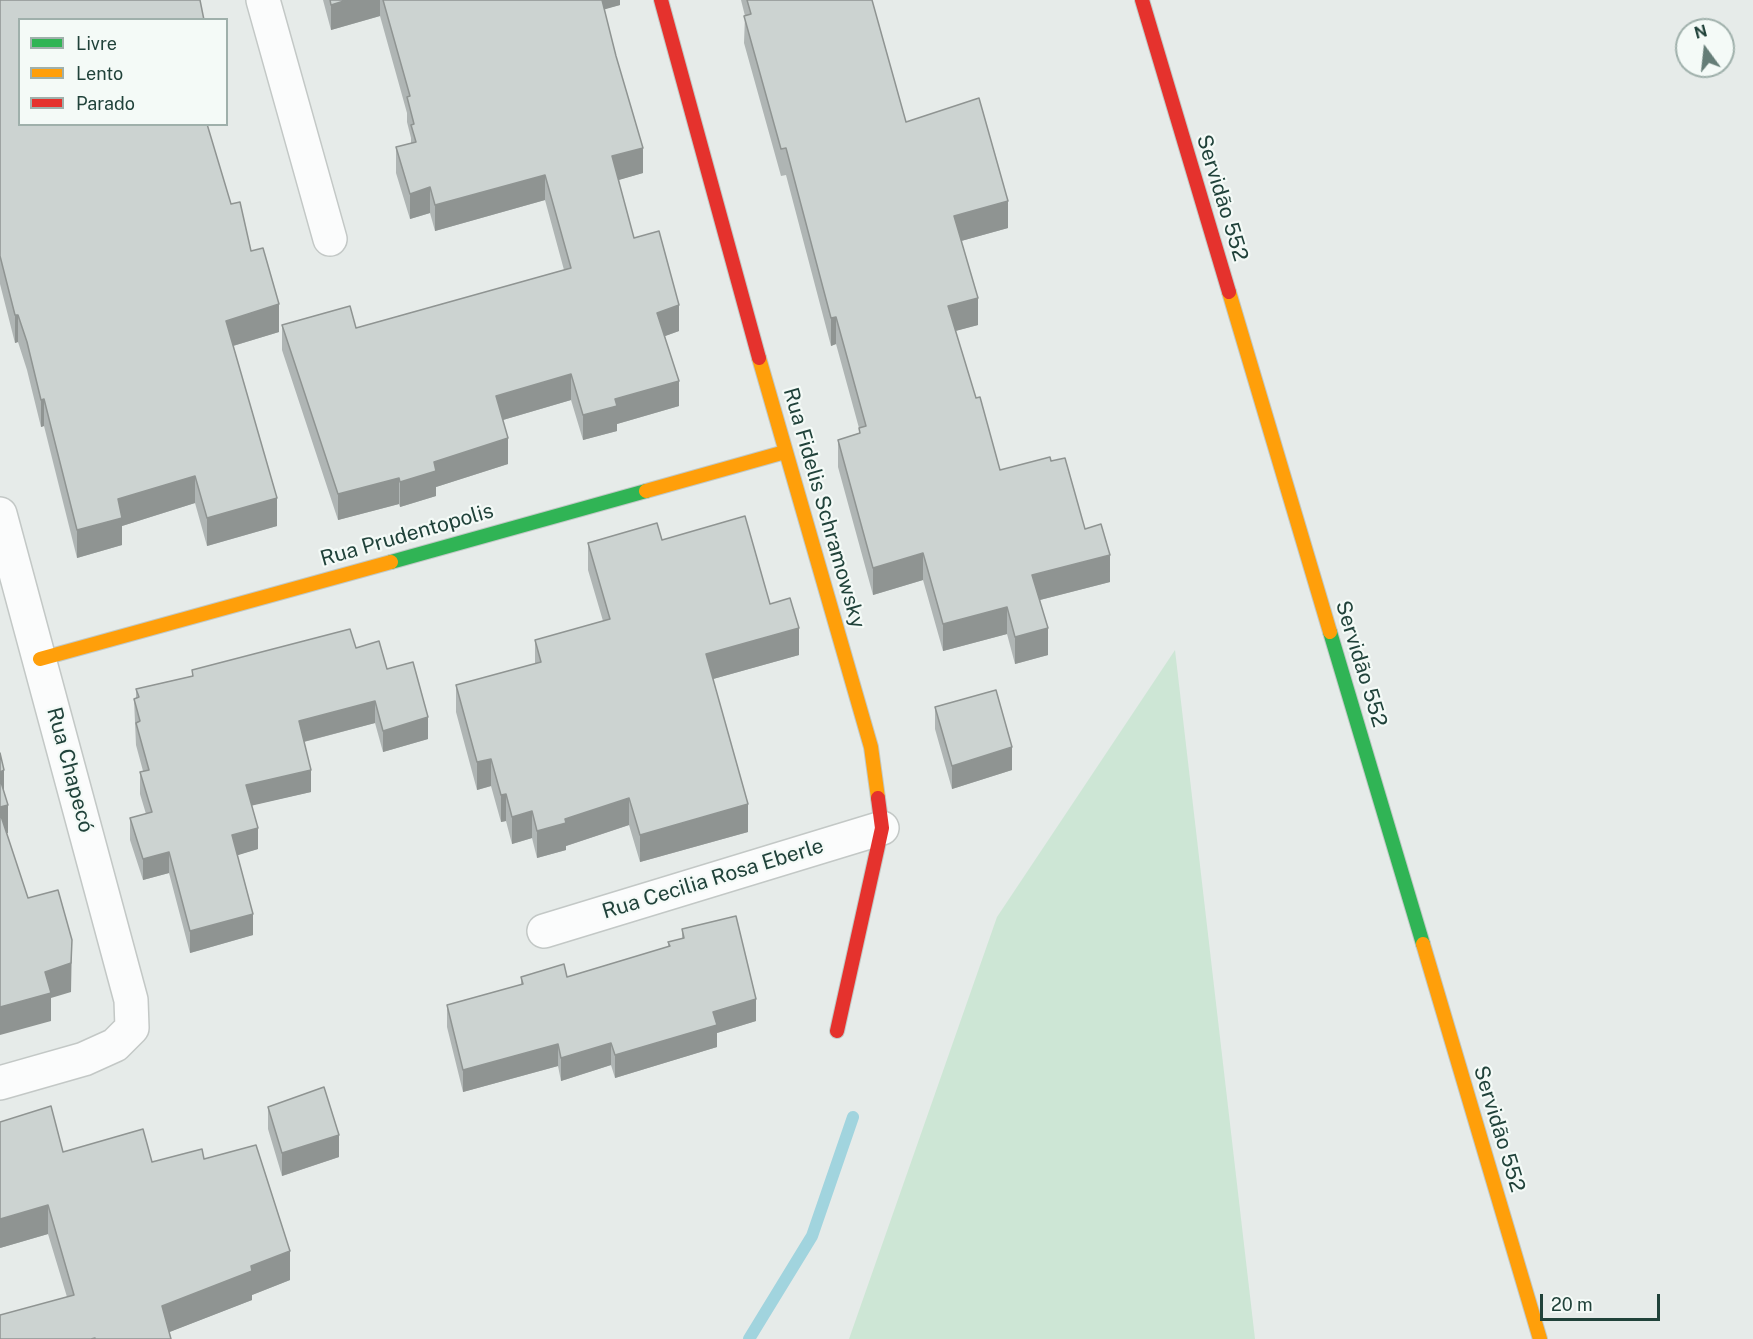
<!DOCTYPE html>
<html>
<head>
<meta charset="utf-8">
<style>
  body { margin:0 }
  #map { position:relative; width:1753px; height:1339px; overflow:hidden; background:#e6ebe9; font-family:"Public Sans",sans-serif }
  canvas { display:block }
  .legend { position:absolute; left:18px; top:18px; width:210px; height:108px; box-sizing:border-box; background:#f4faf7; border:2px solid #9fb0ab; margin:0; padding:8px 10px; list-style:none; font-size:18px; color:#20423a }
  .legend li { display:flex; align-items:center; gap:12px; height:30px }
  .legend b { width:30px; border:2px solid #9fb0ab }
  .north { position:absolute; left:1675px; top:18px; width:60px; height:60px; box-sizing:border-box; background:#f4faf7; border:2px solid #9fb0ab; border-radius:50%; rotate:345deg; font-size:16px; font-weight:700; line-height:24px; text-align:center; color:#20423a }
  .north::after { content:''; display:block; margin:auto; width:21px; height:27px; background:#657d77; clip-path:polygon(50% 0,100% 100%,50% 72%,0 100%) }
  .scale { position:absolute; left:1540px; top:1294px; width:120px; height:27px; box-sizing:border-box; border:3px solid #20423a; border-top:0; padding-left:8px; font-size:18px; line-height:21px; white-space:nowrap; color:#20423a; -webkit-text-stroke:4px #f4faf7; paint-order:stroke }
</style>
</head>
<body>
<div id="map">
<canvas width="1753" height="1339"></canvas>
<ul class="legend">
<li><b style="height:8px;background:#30b455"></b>Livre</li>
<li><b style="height:8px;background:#ff9f0a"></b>Lento</li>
<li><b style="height:8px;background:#e5322d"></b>Parado</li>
</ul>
<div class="north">N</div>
<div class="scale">20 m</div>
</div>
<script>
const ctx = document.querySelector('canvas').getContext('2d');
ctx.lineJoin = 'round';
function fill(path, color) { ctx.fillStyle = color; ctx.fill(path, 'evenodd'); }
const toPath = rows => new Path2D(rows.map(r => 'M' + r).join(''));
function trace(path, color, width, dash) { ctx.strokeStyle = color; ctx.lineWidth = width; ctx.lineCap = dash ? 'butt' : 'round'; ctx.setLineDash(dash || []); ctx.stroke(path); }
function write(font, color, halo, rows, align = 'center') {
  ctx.font = font + ' "Public Sans",sans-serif'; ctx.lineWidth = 4.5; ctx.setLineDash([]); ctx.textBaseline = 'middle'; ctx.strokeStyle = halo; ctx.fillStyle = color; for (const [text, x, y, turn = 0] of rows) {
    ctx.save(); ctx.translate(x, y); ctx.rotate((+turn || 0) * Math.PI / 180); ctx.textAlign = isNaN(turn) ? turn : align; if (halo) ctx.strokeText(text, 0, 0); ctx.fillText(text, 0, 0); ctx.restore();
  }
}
fill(toPath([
  [1175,650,1255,1339,849,1339,997,917]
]), '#cde6d5');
trace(toPath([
  [749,1339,812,1236,853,1117]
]), '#a1d4de', 12);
const street = toPath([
  [263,0,330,239],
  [0,514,131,1000,132,1028,115,1045,84,1059,0,1083],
  [544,931,882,828]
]);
const fast = toPath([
  [391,562,646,491],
  [1330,632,1423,944]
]);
const slow = toPath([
  [1229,292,1330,632],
  [759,358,871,747,878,798],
  [646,491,785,452],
  [40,659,391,562],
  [1423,944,1540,1339]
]);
const jam = toPath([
  [661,0,759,358],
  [1142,0,1229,292],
  [837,1031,882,828,878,798]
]);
trace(street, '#c3c8c6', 36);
trace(fast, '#c1c9c6', 16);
trace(slow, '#c1c9c6', 16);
trace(jam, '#c1c9c6', 16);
trace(street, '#fbfcfc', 33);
trace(fast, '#30b455', 14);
trace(slow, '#ff9f0a', 14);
trace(jam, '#e5322d', 14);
fill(toPath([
  [0,0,20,20,231,204,251,251,279,332,233,346,277,526,207,546,195,503,122,526,122,545,77,558,44,426,41,427,27,370,18,342,15,343,0,284],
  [323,0,620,0,620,5,604,9,643,173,618,180,634,238,679,331,665,336,679,406,617,424,617,431,583,440,571,400,503,420,508,464,436,487,436,496,400,507,399,504,338,520,282,350,282,325,356,328,564,270,545,200,435,231,430,213,410,219,396,173,396,147,411,143,411,138,407,122,407,113,380,16,331,30],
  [741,0,872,0,906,122,1008,228,961,241,978,325,955,331,976,398,1000,470,1051,461,1085,529,1110,582,1040,600,1048,655,1015,664,1007,634,943,651,923,580,873,595,838,467,838,440,859,433,859,428,836,344,831,346,786,175,781,176,744,43,745,16],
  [662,540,770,604,799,655,713,679,748,832,640,862,629,825,566,846,566,850,537,858,532,838,512,844,506,821,501,822,491,786,477,790,456,712,456,685,535,664,535,640,603,621,588,570,588,543],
  [356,648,387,669,428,739,383,752,375,723,304,742,311,792,252,805,258,849,237,855,253,935,190,953,169,873,143,880,130,840,130,818,146,814,140,794,140,772,143,771,136,745,134,699,136,698,136,689,192,676,192,670],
  [935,707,1012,770,952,789,935,729],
  [682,929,756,1021,717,1033,717,1047,615,1078,611,1065,561,1081,558,1066,463,1092,447,1027,447,1005,521,985,521,977,567,977,668,947,668,942,682,939],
  [268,1107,339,1157,282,1176,268,1129],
  [63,1152,152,1162,204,1159,290,1280,252,1295,252,1300,169,1332,67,1297,48,1234,0,1248]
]), '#afb5b4');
fill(toPath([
  [347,0,380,0,380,16,331,30,331,5],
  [599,0,620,0,620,5,599,11],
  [643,148,643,173,612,182,612,156],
  [545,175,545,200,435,231,435,205],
  [430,187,430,213,410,219,410,194],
  [1008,201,1008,228,954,243,954,216],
  [978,298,978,325,948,333,948,306],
  [279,304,279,332,226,348,226,321],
  [679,305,679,331,657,339,657,313],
  [15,315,18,315,18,342,15,343],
  [836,317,836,344,831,346,831,318],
  [571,374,571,400,496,422,496,396],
  [679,381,679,406,617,424,617,431,583,440,583,415,615,399],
  [44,399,44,426,41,427,41,400],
  [508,438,508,464,436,487,436,496,400,507,400,482,434,462],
  [195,476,195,503,122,526,122,545,77,558,77,530,118,499],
  [399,478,399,504,338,520,338,494],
  [277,498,277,526,207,546,207,518],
  [923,553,923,580,873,595,873,568],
  [1110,555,1110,582,1032,602,1032,575],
  [1007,607,1007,634,943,651,943,624],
  [799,628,799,655,706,681,706,654],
  [1048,628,1048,655,1015,664,1015,637],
  [375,701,375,723,299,743,299,721],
  [428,717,428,739,383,752,383,731],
  [1012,747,1012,770,952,789,952,766],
  [491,759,491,786,477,790,477,762],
  [4,770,4,799,0,800,0,772],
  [311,770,311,792,246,807,246,785],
  [506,794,506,821,501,822,501,795],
  [629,798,629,825,566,846,566,850,537,858,537,831,565,819],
  [748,804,748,832,640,862,640,835],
  [8,805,8,833,0,835,0,807],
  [532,811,532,838,512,844,512,817],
  [258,828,258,849,232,857,232,835],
  [169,852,169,873,143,880,143,859],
  [253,914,253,935,190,953,190,931],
  [72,940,71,992,51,998,51,1021,0,1035,0,1007,45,972],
  [756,999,756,1021,717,1033,717,1047,615,1078,615,1055,713,1012],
  [611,1043,611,1065,561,1081,561,1058],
  [558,1044,558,1066,463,1092,463,1070],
  [339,1135,339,1157,282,1176,282,1153],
  [48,1205,48,1234,0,1248,0,1219],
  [290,1251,290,1280,252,1295,252,1300,162,1335,162,1306,251,1266]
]), '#8f9492');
const building = toPath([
  [0,0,200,0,204,20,20,20,20,124,207,124,231,204,240,202,251,251,263,248,279,304,226,321,277,498,207,518,195,476,118,499,122,518,77,530,44,399,41,400,27,342,18,315,15,315,0,256,0,0],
  [330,0,347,0,331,5,330,0],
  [383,0,602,0,616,56,643,148,612,156,634,238,659,231,679,305,657,313,679,381,615,399,617,406,583,415,571,374,496,396,508,438,434,462,436,471,400,482,399,478,338,494,282,325,350,306,356,328,571,268,545,175,435,205,430,187,410,194,396,147,416,142,411,125,414,124,407,97,410,96,383,0],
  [747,0,872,0,906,122,979,98,1008,201,954,216,978,298,948,306,976,398,980,397,1000,470,1050,457,1051,461,1065,458,1085,529,1101,524,1110,555,1032,575,1048,628,1015,637,1007,607,943,624,923,553,873,568,838,440,860,433,859,428,866,426,836,317,831,318,786,148,781,149,744,16,751,14,747,0],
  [745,516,770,604,790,598,799,628,706,654,748,804,640,835,629,798,565,819,566,823,537,831,532,811,512,817,506,794,501,795,491,759,477,762,456,685,541,662,535,640,610,619,588,543,657,523,662,540,745,516],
  [350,629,356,648,379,641,387,669,413,662,428,717,383,731,375,701,299,721,311,770,246,785,258,828,232,835,253,914,190,931,169,852,143,859,130,818,152,812,140,772,149,770,136,723,140,721,134,699,139,697,136,689,193,676,192,670,350,629],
  [996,690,1012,747,952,766,935,707,996,690],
  [0,753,4,770,0,772,0,753],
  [0,779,8,805,0,807,0,779],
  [0,813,28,898,58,890,72,940,71,963,45,972,51,993,0,1007,0,813],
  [736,916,756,999,713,1012,717,1025,615,1055,611,1043,561,1058,558,1044,463,1070,447,1005,523,984,521,977,564,964,567,977,670,946,668,942,684,938,682,929,736,916],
  [324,1087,339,1135,282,1153,268,1107,324,1087],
  [51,1106,63,1152,143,1129,152,1162,202,1149,204,1159,256,1145,290,1251,251,1266,252,1271,162,1306,171,1339,95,1339,95,1338,91,1339,0,1339,0,1315,74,1295,48,1205,0,1219,0,1122,51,1106]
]);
fill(building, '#ccd3d1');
trace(building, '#8f9492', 1.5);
write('21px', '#20423a', '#f4faf7', [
  ["Servidão 552",1222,198,73],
  ["Rua Fidelis Schramowsky",824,508,74],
  ["Rua Prudentopolis",407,535,-16],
  ["Servidão 552",1361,664,73],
  ["Rua Chapecó",70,770,75],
  ["Rua Cecilia Rosa Eberle",713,879,-17],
  ["Servidão 552",1499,1129,73]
]);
</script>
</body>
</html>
